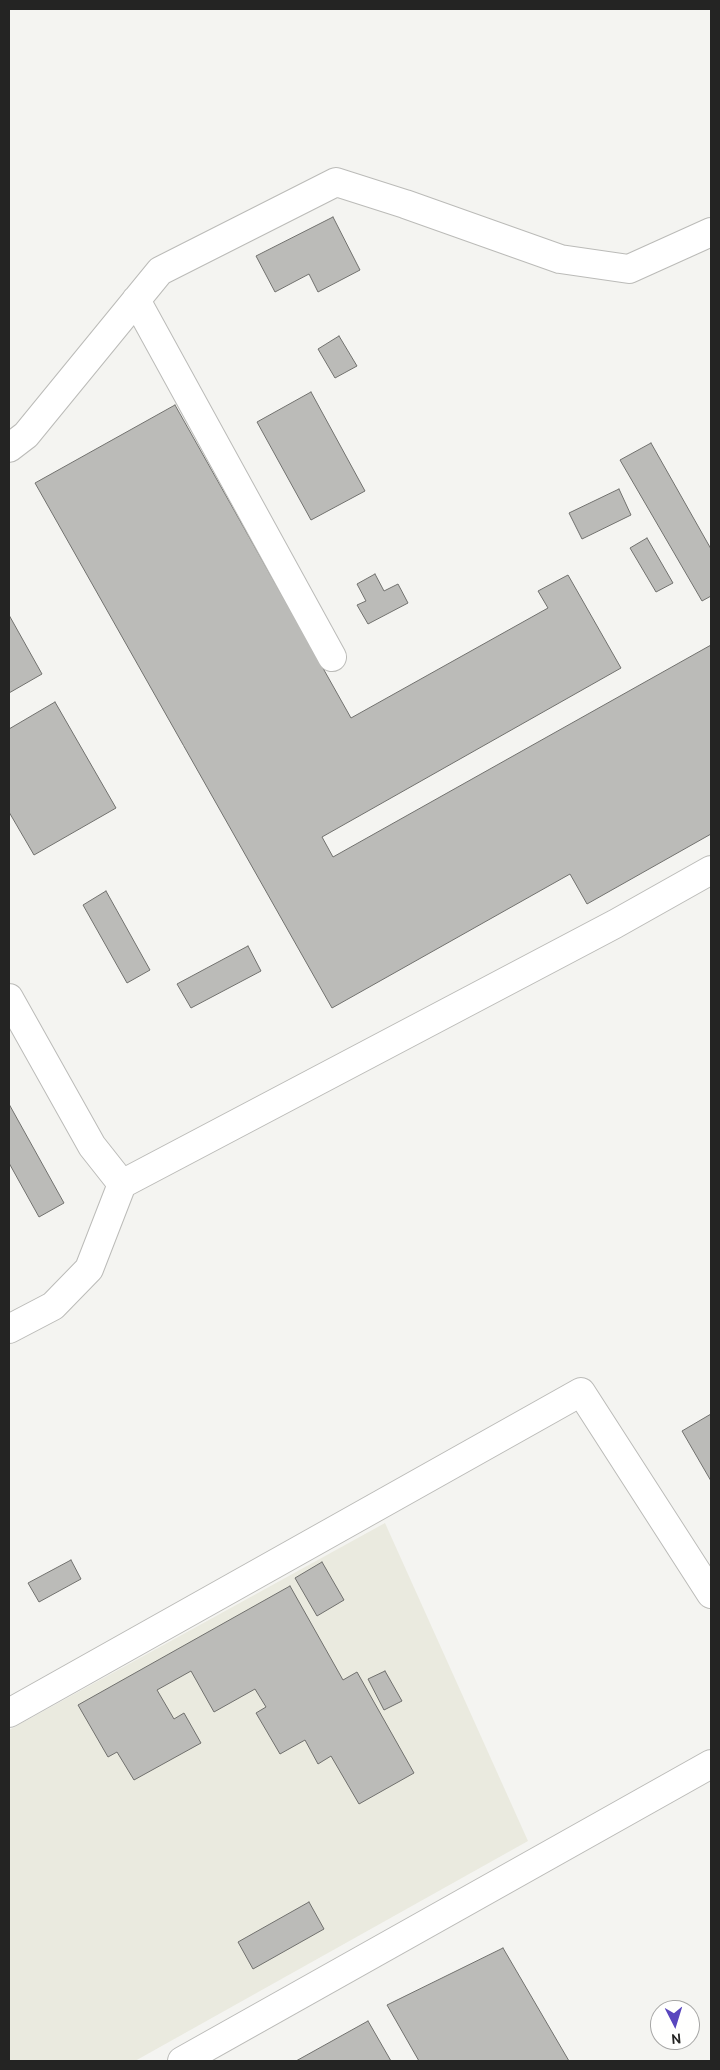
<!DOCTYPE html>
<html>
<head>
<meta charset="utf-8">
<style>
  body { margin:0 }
  #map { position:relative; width:720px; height:2070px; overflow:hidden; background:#f4f4f1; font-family:Cabin,sans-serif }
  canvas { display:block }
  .frame { position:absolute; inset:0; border:10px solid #242423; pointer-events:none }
  .north { position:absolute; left:650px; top:2000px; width:50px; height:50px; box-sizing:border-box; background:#fffffe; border:1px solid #a7a7a6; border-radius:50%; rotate:175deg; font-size:14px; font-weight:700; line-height:20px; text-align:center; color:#242423 }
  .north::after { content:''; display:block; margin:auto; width:18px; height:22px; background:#5946be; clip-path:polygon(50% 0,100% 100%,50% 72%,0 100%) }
</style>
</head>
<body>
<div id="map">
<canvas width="720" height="2070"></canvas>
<div class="frame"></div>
<div class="north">N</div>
</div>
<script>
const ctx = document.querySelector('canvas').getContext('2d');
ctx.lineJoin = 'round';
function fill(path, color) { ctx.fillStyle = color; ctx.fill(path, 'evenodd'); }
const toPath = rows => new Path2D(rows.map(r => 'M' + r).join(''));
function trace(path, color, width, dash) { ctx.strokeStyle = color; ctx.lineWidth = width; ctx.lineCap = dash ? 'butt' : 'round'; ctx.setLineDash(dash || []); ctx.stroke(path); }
fill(toPath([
  [385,1523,528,1841,135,2061,9,2061,9,1730]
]), '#eaeadf');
const building = toPath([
  [333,217,360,270,318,292,309,274,275,292,256,256,333,217],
  [339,336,357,366,335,378,318,349,339,336],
  [311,392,365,491,311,520,257,422,311,392],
  [175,405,351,718,548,608,538,591,568,575,621,668,322,837,333,857,711,645,711,834,587,904,570,874,332,1008,35,483,175,405],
  [651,443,711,549,711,596,702,601,620,460,651,443],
  [619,489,631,515,582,539,569,513,619,489],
  [647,538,673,583,656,592,630,548,647,538],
  [375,574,384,591,398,584,408,603,368,624,357,605,366,601,357,584,375,574],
  [9,615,42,674,9,693,9,615],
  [55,702,116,808,34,855,9,812,9,729,55,702],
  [106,891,150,970,127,983,83,905,106,891],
  [248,946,261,971,191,1008,177,984,248,946],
  [9,1104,64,1203,39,1217,9,1163,9,1104],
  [711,1414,711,1481,682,1431,711,1414],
  [71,1560,81,1579,39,1602,28,1583,71,1560],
  [322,1562,344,1600,317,1616,295,1578,322,1562],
  [290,1586,343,1680,357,1672,414,1773,359,1804,331,1756,318,1764,305,1740,280,1754,256,1713,266,1707,255,1689,214,1712,191,1671,157,1690,174,1719,184,1713,201,1743,134,1780,117,1752,108,1757,78,1705,290,1586],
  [385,1671,402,1701,384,1710,368,1679,385,1671],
  [309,1902,324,1929,253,1969,238,1942,309,1902],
  [503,1948,569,2061,419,2061,387,2005,503,1948],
  [368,2021,391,2061,296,2061,368,2021]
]);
fill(building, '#bbbbb8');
trace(building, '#71716e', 1);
const minor = toPath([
  [136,300,332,657],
  [9,448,26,435,160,271,336,182,405,204,560,259,629,269,711,232],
  [9,998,92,1146,122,1184,615,924,711,870],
  [9,1329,53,1306,89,1269,122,1184],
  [9,1713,581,1392,711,1594],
  [182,2061,711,1764]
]);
trace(minor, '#bbbbb8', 30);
trace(minor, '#fff', 28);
</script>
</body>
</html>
